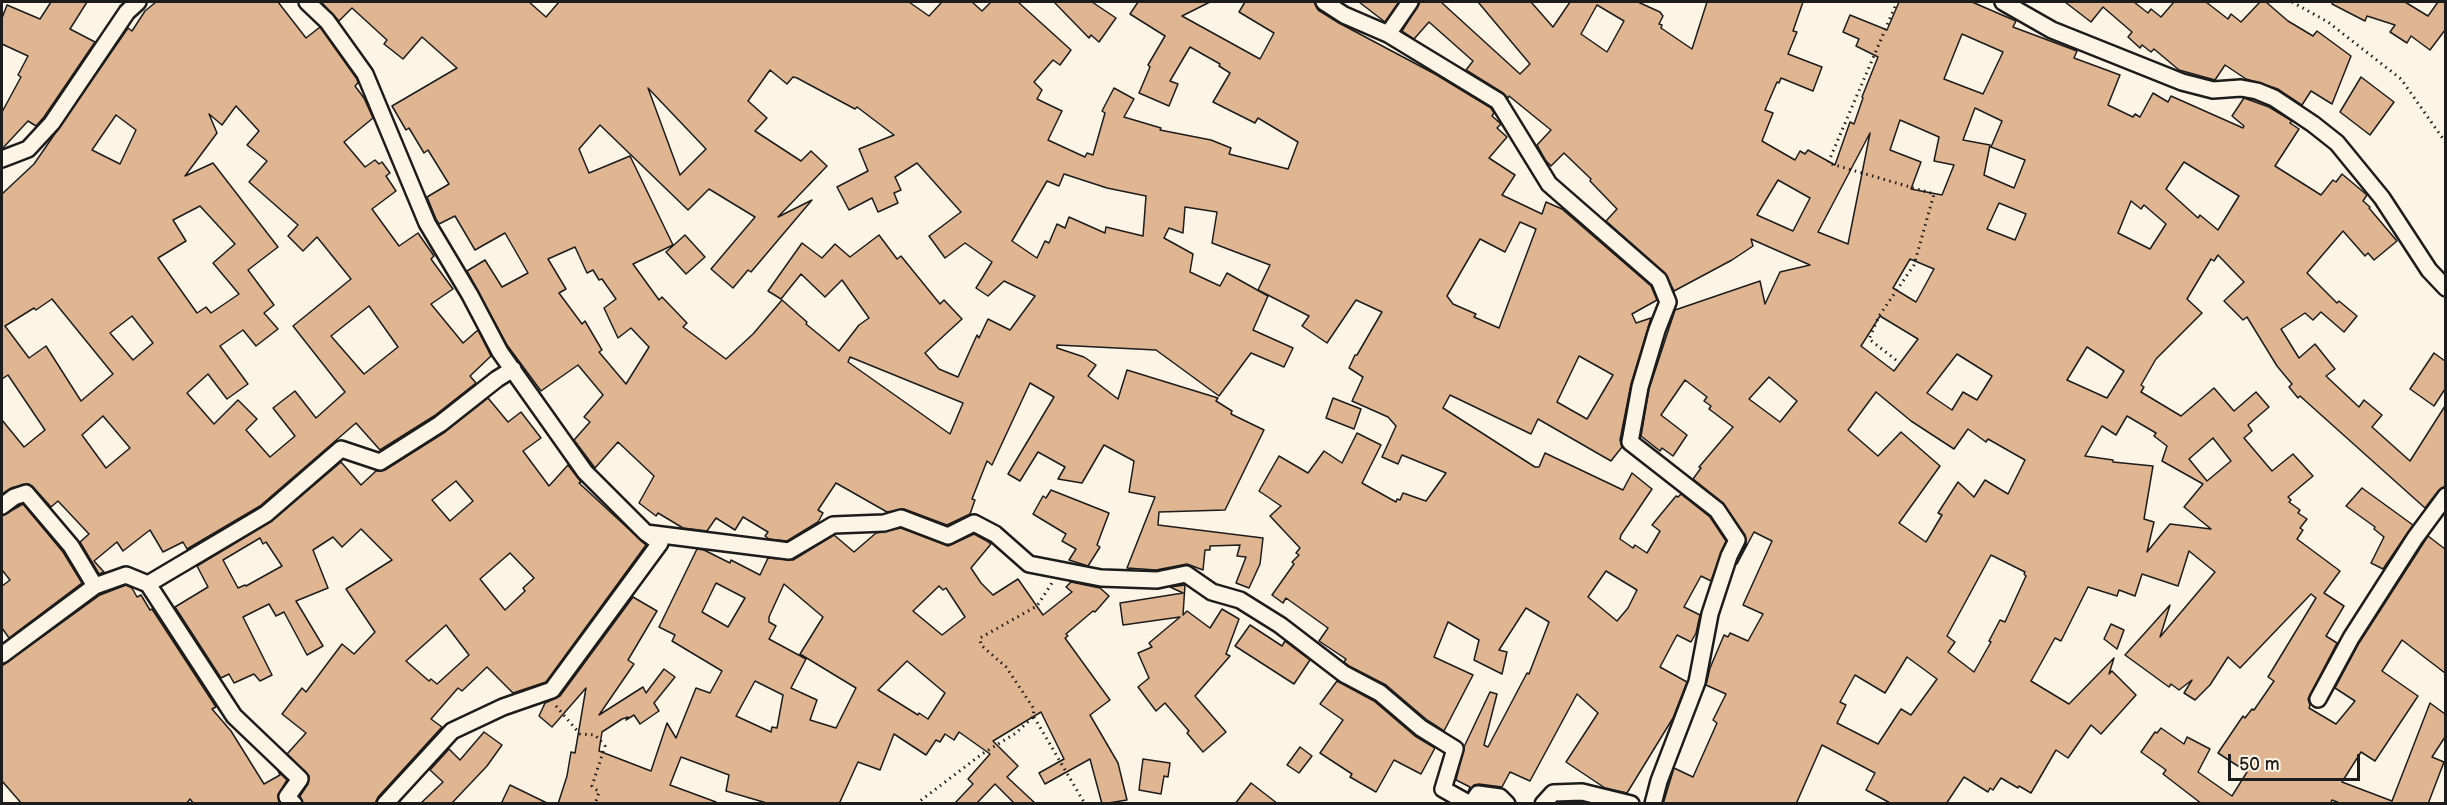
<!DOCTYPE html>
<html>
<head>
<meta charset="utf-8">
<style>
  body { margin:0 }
  #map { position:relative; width:2447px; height:805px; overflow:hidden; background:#fcf5e5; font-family:"Balsamiq Sans",sans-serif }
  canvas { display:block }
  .frame { position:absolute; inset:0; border:3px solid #1c1c1c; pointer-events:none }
  .scale { position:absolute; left:2228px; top:754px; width:132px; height:27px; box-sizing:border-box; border:3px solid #1c1c1c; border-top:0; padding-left:8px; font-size:18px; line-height:21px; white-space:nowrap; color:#1c1c1c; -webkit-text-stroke:4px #fcf5e5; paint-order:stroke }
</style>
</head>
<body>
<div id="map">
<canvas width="2447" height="805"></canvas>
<div class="frame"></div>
<div class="scale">50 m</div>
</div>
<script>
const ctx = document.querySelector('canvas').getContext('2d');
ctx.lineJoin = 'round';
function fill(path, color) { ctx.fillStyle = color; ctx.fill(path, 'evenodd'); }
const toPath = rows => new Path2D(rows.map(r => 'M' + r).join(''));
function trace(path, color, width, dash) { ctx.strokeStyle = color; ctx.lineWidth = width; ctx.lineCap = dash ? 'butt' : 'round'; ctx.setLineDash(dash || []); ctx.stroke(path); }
const building = toPath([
  [51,2,87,2,70,29,95,42,44,117,36,126,28,121,2,149,2,112,21,77,18,75,28,56,2,44,2,18,7,5,40,19,51,2],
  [156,2,278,2,306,38,320,27,357,79,358,83,355,86,364,98,373,118,344,142,365,167,375,160,379,164,382,162,390,173,386,176,396,191,372,209,399,246,418,233,434,256,431,259,453,289,431,304,463,343,478,330,491,356,470,376,476,383,434,416,380,450,356,423,260,506,187,549,183,542,163,552,150,530,123,551,117,542,94,561,104,572,99,574,80,542,89,534,58,501,51,507,33,487,28,484,11,488,2,494,2,420,24,447,45,430,8,375,2,379,2,194,34,164,128,28,132,31,145,11,156,2],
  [236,106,259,131,247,145,267,161,249,182,298,225,288,236,303,251,317,237,351,279,293,326,345,392,316,418,295,391,273,408,295,436,270,457,246,430,257,419,238,400,214,424,187,393,208,374,227,399,248,384,220,346,243,330,256,346,278,329,264,313,274,305,248,270,278,247,213,163,185,176,217,133,209,114,222,125,236,106],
  [116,115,136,130,120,164,92,150,116,115],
  [200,206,235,244,213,263,239,294,211,313,206,307,197,313,158,258,186,241,173,220,200,206],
  [52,299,113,374,81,401,46,346,29,358,5,326,34,308,36,310,52,299],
  [369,306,398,347,364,374,331,336,369,306],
  [132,316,153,343,133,360,110,333,132,316],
  [103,416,130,448,106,468,82,435,103,416],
  [321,2,529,2,546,17,559,2,909,2,929,16,942,2,972,2,982,11,991,2,1018,2,1071,50,1060,65,1053,60,1034,82,1042,90,1037,99,1062,111,1048,140,1085,157,1087,153,1093,155,1105,113,1102,111,1114,88,1134,99,1124,117,1161,128,1160,130,1211,140,1231,148,1229,154,1288,169,1298,142,1258,118,1255,123,1213,102,1230,73,1219,66,1220,64,1190,47,1170,81,1178,84,1169,106,1139,93,1150,67,1148,65,1165,36,1130,14,1138,2,1210,2,1182,16,1260,59,1274,33,1239,12,1245,2,1314,2,1318,10,1339,23,1435,74,1491,108,1494,113,1492,116,1501,124,1497,128,1507,137,1489,158,1515,175,1502,195,1542,214,1546,202,1562,209,1651,286,1657,300,1632,314,1636,323,1651,318,1631,384,1620,440,1622,447,1611,461,1538,419,1531,434,1450,395,1443,408,1535,467,1539,467,1545,453,1623,490,1632,473,1652,489,1621,535,1620,539,1633,548,1635,545,1647,553,1660,531,1652,525,1676,496,1678,497,1681,494,1710,517,1726,541,1711,581,1701,576,1684,607,1700,615,1696,633,1691,642,1677,635,1660,667,1687,682,1673,718,1627,793,1605,788,1566,762,1598,713,1577,694,1530,781,1510,772,1502,787,1479,784,1474,785,1468,792,1470,787,1456,780,1464,747,1490,692,1497,694,1484,745,1488,747,1527,673,1529,674,1549,622,1526,608,1499,650,1507,652,1502,674,1474,660,1479,640,1448,622,1434,657,1473,675,1444,731,1427,720,1386,685,1349,666,1344,662,1346,659,1319,641,1328,628,1286,598,1283,603,1272,595,1294,564,1292,562,1299,555,1296,553,1300,548,1270,516,1281,506,1259,491,1279,456,1308,473,1324,451,1342,463,1357,433,1381,445,1362,483,1396,502,1397,499,1400,500,1403,493,1426,501,1446,473,1402,455,1398,464,1382,457,1396,426,1388,417,1352,401,1363,377,1349,368,1355,355,1357,355,1382,312,1356,300,1327,343,1302,326,1309,316,1258,290,1270,265,1212,243,1217,212,1185,207,1183,233,1169,228,1164,238,1193,254,1190,272,1220,286,1227,273,1268,296,1253,330,1293,348,1284,367,1251,353,1219,396,1156,350,1057,345,1057,348,1084,357,1096,365,1088,376,1118,399,1127,370,1218,398,1216,401,1232,411,1231,414,1264,430,1225,510,1159,512,1158,525,1263,538,1260,564,1249,588,1236,583,1246,557,1237,556,1240,545,1210,546,1210,550,1205,550,1203,570,1187,564,1156,570,1127,568,1155,497,1129,492,1134,461,1104,445,1082,483,1058,479,1065,467,1038,452,1020,481,1008,474,1054,397,1030,383,992,465,987,461,972,499,975,500,970,514,947,525,904,509,887,512,836,483,818,510,823,513,818,522,787,541,769,539,765,536,768,532,743,517,735,530,716,518,707,531,683,528,658,513,656,516,639,503,654,476,618,442,595,468,574,440,590,422,584,417,603,395,578,365,541,391,507,345,467,271,485,260,502,287,528,273,505,233,475,250,455,216,439,224,436,219,427,197,449,184,428,150,424,153,409,128,406,130,392,106,457,68,422,37,403,59,384,44,387,40,352,8,339,21,321,2],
  [770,70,787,84,793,77,797,78,855,109,857,107,894,135,859,149,868,171,837,187,849,210,872,198,878,212,898,203,894,193,901,190,895,177,917,163,961,212,929,236,945,258,965,243,992,262,976,288,988,296,1004,281,1035,296,1010,330,988,319,979,338,977,335,958,377,939,369,925,353,962,319,944,300,940,304,901,256,897,259,879,235,850,257,835,244,822,258,802,243,768,291,781,299,801,274,825,297,842,280,869,318,859,325,839,351,806,324,807,322,782,300,753,334,726,359,683,327,687,323,662,297,659,300,633,264,673,245,630,156,589,173,579,149,600,125,688,210,709,189,755,217,711,269,733,288,748,270,751,272,812,200,778,217,827,166,811,151,801,161,755,131,767,118,748,101,770,70],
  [648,88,706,149,680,175,648,88],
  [1064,174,1107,188,1146,196,1143,236,1106,227,1105,233,1069,217,1065,228,1057,224,1049,243,1045,241,1037,258,1012,241,1047,181,1059,186,1064,174],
  [1520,222,1536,229,1499,328,1474,317,1476,314,1453,304,1447,296,1480,239,1505,252,1520,222],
  [575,247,587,273,593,270,599,280,602,279,616,299,604,308,618,338,631,328,649,347,626,384,599,352,602,350,585,321,582,324,559,293,566,289,548,259,575,247],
  [1579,356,1613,375,1587,419,1557,402,1579,356],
  [850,357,963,403,950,434,848,362,850,357],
  [1606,571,1637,590,1628,608,1617,621,1588,597,1606,571],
  [1054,2,1092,2,1116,18,1099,42,1091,35,1089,38,1054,2],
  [1359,2,1399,2,1385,22,1359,2],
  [1420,2,1441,2,1520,74,1530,64,1478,2,1531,2,1553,27,1570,2,1638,2,1660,12,1663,16,1659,24,1662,25,1661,28,1692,49,1707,2,1803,2,1793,31,1797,32,1788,54,1822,67,1813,91,1781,78,1779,83,1777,82,1765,110,1773,113,1762,141,1795,160,1800,151,1805,154,1808,150,1835,165,1850,122,1854,124,1863,98,1862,97,1878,57,1856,46,1859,39,1843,32,1850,15,1887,30,1899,2,1972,2,2016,21,2013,27,2077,51,2074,58,2120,75,2108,105,2133,117,2135,114,2140,117,2153,93,2168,102,2171,96,2243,128,2244,126,2232,116,2244,98,2269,107,2292,121,2290,123,2299,129,2275,166,2321,195,2333,180,2336,182,2342,174,2367,195,2363,201,2370,207,2369,208,2397,241,2374,260,2368,253,2365,256,2343,231,2307,273,2337,303,2339,301,2357,316,2344,332,2321,312,2313,320,2305,313,2281,329,2299,358,2315,344,2335,369,2326,376,2359,407,2364,400,2382,415,2372,427,2410,461,2445,406,2445,486,2439,490,2425,508,2300,396,2298,398,2289,387,2292,384,2277,366,2247,317,2243,320,2224,301,2244,282,2218,255,2214,261,2211,259,2187,299,2202,313,2156,359,2141,385,2144,387,2141,392,2181,416,2214,388,2234,411,2256,392,2269,407,2248,425,2252,431,2244,438,2272,471,2293,454,2313,476,2288,497,2291,500,2289,502,2300,510,2298,513,2307,519,2300,528,2303,530,2297,539,2340,571,2324,593,2344,606,2326,636,2337,643,2308,699,2310,705,2309,708,2336,724,2355,701,2335,688,2359,643,2428,536,2445,549,2445,673,2402,640,2382,671,2418,696,2375,761,2361,752,2342,782,2392,801,2430,703,2445,714,2445,737,2432,757,2444,762,2428,804,2342,804,2332,800,2330,804,2202,804,2163,774,2166,770,2141,752,2155,732,2157,733,2161,728,2184,744,2187,737,2210,749,2198,772,2232,796,2247,772,2218,753,2243,716,2245,718,2252,709,2254,710,2274,681,2268,677,2316,598,2311,594,2240,668,2228,657,2210,685,2195,700,2184,693,2192,680,2179,690,2171,684,2169,687,2125,655,2170,605,2160,637,2215,572,2189,551,2178,586,2142,574,2135,596,2119,590,2117,596,2088,587,2061,641,2055,638,2031,681,2069,704,2114,658,2109,674,2112,671,2136,695,2101,734,2091,725,2068,758,2056,750,2031,793,2019,786,2018,788,2001,778,1993,790,1990,788,1988,792,1964,777,1946,804,1892,804,1866,790,1875,773,1822,745,1796,804,1663,804,1674,768,1693,777,1717,723,1713,720,1726,694,1706,685,1710,668,1724,635,1728,637,1730,633,1748,641,1763,614,1743,605,1772,541,1754,532,1737,564,1746,544,1745,535,1723,503,1693,479,1701,468,1699,467,1733,427,1709,409,1711,406,1704,401,1707,397,1685,380,1661,415,1687,435,1673,456,1662,448,1660,451,1641,436,1649,389,1675,310,1760,281,1765,304,1780,272,1810,265,1751,239,1753,246,1732,260,1674,291,1665,273,1606,221,1617,209,1590,181,1591,179,1564,153,1551,166,1546,161,1537,145,1551,130,1509,96,1508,98,1503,93,1466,70,1473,61,1429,22,1414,39,1402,31,1420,2],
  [1597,5,1624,21,1607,52,1581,34,1597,5],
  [1962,34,2003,52,1983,94,1944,79,1962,34],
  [1975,108,2002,121,1991,147,2025,160,2014,188,1984,175,1990,145,1963,140,1975,108],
  [1900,120,1939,137,1934,161,1954,165,1942,195,1911,189,1921,162,1890,150,1900,120],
  [1870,133,1848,244,1818,232,1870,133],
  [2184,162,2239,196,2218,230,2200,215,2198,218,2166,189,2184,162],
  [1778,180,1810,198,1793,231,1757,215,1778,180],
  [2131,201,2141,209,2144,205,2166,224,2150,249,2118,233,2131,201],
  [1999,203,2026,214,2015,240,1987,229,1999,203],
  [1910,259,1934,269,1916,302,1893,288,1910,259],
  [1880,316,1918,339,1894,371,1861,346,1880,316],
  [2087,347,2124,371,2107,398,2067,380,2087,347],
  [1957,354,1992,376,1977,400,1963,392,1952,410,1927,393,1957,354],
  [1769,377,1797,401,1780,422,1749,399,1769,377],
  [1876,392,1911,421,1954,449,1968,429,1986,442,1988,439,2025,460,2008,494,1985,480,1974,497,1958,482,1938,513,1942,515,1926,542,1899,523,1940,466,1901,432,1878,456,1848,430,1876,392],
  [2127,416,2156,433,2154,436,2167,446,2162,461,2203,484,2184,507,2211,529,2170,524,2147,552,2154,522,2144,519,2153,466,2113,462,2113,460,2085,456,2102,426,2116,435,2127,416],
  [2213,438,2231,461,2207,481,2189,459,2213,438],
  [1991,555,2025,572,2024,574,2026,576,2005,622,2000,620,1989,641,1991,642,1974,672,1948,652,1955,642,1947,636,1991,555],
  [1907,657,1937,679,1911,715,1901,709,1878,744,1837,723,1846,705,1840,702,1855,675,1885,693,1907,657],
  [2065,2,2134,2,2148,13,2151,9,2161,17,2174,2,2206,2,2228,19,2231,14,2241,22,2260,2,2266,2,2288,21,2313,36,2317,31,2351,56,2332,104,2311,91,2302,105,2278,89,2246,79,2225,65,2215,80,2179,70,2154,49,2151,52,2142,45,2140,48,2128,37,2132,32,2103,7,2091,22,2065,2],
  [2333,2,2405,2,2428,16,2438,2,2445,2,2445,30,2430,50,2411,36,2407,43,2390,32,2395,25,2367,16,2365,21,2332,4,2333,2],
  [2361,77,2394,102,2370,135,2340,112,2361,77],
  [685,235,705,257,686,274,666,252,685,235],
  [2434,353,2445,361,2445,389,2434,406,2410,389,2434,353],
  [488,398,508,422,521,412,541,438,523,451,549,486,568,465,581,482,579,483,646,545,546,682,513,693,487,667,462,691,458,688,431,719,442,727,378,797,375,804,303,804,300,796,308,784,309,776,287,754,306,733,282,714,302,688,306,692,342,644,354,654,375,632,346,589,392,560,361,529,342,547,333,537,313,550,328,588,296,601,323,646,307,655,284,612,276,616,269,604,243,617,272,675,260,681,254,674,234,683,229,674,221,678,175,607,208,587,197,566,272,521,341,462,361,485,376,471,385,470,445,432,488,398],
  [456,481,473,501,450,521,432,500,456,481],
  [260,538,263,544,266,542,282,566,246,586,245,585,238,588,223,560,260,538],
  [510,553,534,578,523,588,525,591,505,610,480,579,510,553],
  [446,625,469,655,437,684,431,679,429,681,406,661,446,625],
  [1333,398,1361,409,1354,429,1326,418,1333,398],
  [2362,488,2413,525,2383,569,2371,563,2384,537,2374,529,2375,527,2346,506,2362,488],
  [1051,490,1109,513,1097,545,1100,547,1088,566,1069,560,1076,549,1062,541,1066,534,1033,514,1043,496,1046,498,1051,490],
  [23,504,63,552,82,583,9,638,2,628,2,586,10,580,2,570,2,516,23,504],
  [901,528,948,546,974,534,985,540,991,544,971,568,981,583,993,595,1018,579,1043,615,1072,592,1066,587,1071,582,1100,588,1109,596,1095,612,1093,611,1066,634,1068,636,1065,638,1110,700,1090,715,1118,763,1127,800,1102,804,1090,759,1045,784,1039,773,1064,759,1041,712,993,741,1018,766,1007,777,1036,804,1015,804,995,784,976,804,954,804,973,784,968,779,990,754,959,732,954,740,945,734,940,742,936,740,926,755,894,734,880,770,858,762,839,804,770,804,726,791,729,775,681,757,670,785,716,802,716,804,558,804,567,776,571,752,575,753,586,688,552,727,539,716,545,703,560,696,633,597,657,611,628,660,634,664,599,715,643,687,646,693,664,669,675,677,654,703,659,711,640,724,634,715,626,720,628,717,622,719,602,732,599,751,651,771,667,723,676,738,696,688,710,693,722,671,672,641,675,635,659,627,697,549,704,550,730,563,731,560,760,575,768,558,793,560,834,535,854,552,876,533,901,528],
  [716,583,745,598,728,627,702,612,716,583],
  [784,584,823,617,800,654,856,688,836,728,810,720,817,700,791,688,806,659,769,639,776,626,769,622,769,617,784,584],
  [939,586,943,590,946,588,965,617,942,635,913,611,939,586],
  [907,661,945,693,928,719,919,713,918,715,878,690,907,661],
  [755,681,783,695,777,728,772,727,771,732,736,716,755,681],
  [126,585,132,588,137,597,141,595,150,610,152,609,216,707,212,709,231,731,264,784,280,775,278,771,287,780,278,795,280,804,194,804,190,799,186,804,22,804,2,781,2,666,100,595,126,585],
  [1185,585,1183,615,1187,611,1210,628,1222,609,1239,619,1226,654,1230,656,1195,696,1226,732,1203,752,1187,733,1189,731,1165,703,1156,711,1138,687,1149,678,1138,653,1152,647,1149,643,1180,617,1123,625,1120,603,1183,593,1170,587,1185,585],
  [2111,624,2124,630,2117,649,2104,639,2111,624],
  [1250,625,1282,646,1285,641,1310,660,1294,684,1235,646,1250,625],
  [1337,681,1374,701,1415,736,1435,748,1421,774,1394,760,1376,792,1350,777,1352,774,1320,753,1343,720,1320,704,1337,681],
  [484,732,502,745,487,766,451,804,420,804,443,782,430,770,449,749,460,760,484,732],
  [1300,747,1312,756,1299,773,1287,765,1300,747],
  [1143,759,1170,763,1168,777,1164,776,1161,794,1139,790,1143,759],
  [1251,783,1278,804,1235,804,1251,783],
  [510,785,549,804,501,804,510,785]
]);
fill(building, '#e0b591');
trace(building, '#1c1c1c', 1.5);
const minor = toPath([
  [307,2,327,21,365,74,427,223,470,295,500,352,585,472,646,533,789,551,833,525,884,523,901,518,948,536,974,523,995,534,1029,564,1101,578,1157,580,1186,574,1212,592,1240,600,1280,625,1344,674,1380,693,1421,728,1455,749,1443,789,1470,804],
  [1324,2,1344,15,1388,34,1498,101,1549,184,1659,280,1668,302,1657,330,1640,387,1630,442,1717,510,1737,540,1729,556,1710,614,1697,682,1659,781,1653,804],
  [2003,2,2052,30,2182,82,2213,90,2241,88,2257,91,2274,98,2313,124,2337,143,2382,198,2429,270,2446,288],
  [1388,34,1410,2],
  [2,159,28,149,52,123,127,12,138,2],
  [2,506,14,497,26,493,71,546,95,586],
  [148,584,266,514,341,449,380,462,440,424,497,379,513,369],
  [2,655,95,586,126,575,148,584,234,716,300,779,287,797,294,804],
  [2318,699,2351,638,2415,538,2446,496],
  [385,804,452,731,503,707,552,690,660,543,646,533],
  [1471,804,1478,794,1500,797,1507,804],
  [1543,804,1553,793,1582,792,1631,804]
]);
trace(minor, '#1c1c1c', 20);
trace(toPath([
  [2292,2,2328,22,2401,79,2446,143],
  [1896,360,1869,339,1879,316,1914,265,1934,194,1828,163,1897,2],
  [556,706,580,734,595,735,605,746,592,786,599,792,595,804],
  [1034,717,1085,804],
  [916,804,982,754,1016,733,1033,717,1034,709,1006,667,981,645,980,638,1037,606,1052,583]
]), '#1c1c1c', 3, [1.5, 4.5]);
trace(minor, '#fcf5e5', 15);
</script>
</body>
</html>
